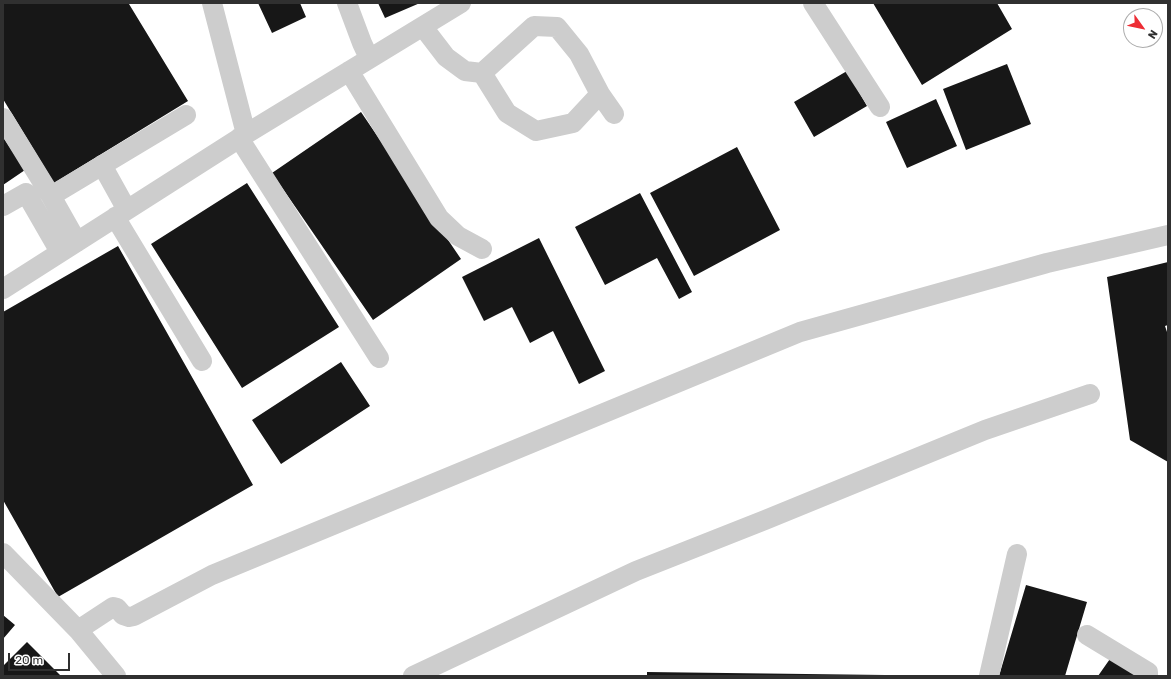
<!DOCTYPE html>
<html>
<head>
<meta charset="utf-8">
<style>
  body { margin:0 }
  #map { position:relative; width:1171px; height:679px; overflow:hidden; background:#fff; font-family:Rubik,sans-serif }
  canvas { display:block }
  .frame { position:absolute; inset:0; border:4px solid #303030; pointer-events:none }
  .north { position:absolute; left:1123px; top:8px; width:40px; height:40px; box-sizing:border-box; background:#fff; border:1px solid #acacac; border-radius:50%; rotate:123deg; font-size:11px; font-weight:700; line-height:16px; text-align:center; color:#303030 }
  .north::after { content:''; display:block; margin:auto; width:14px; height:18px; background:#ed2d35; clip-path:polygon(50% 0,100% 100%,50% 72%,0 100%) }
  .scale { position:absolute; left:8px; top:653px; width:62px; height:18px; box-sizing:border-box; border:2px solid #303030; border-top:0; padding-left:5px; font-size:12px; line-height:14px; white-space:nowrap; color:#303030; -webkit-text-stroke:3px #fff; paint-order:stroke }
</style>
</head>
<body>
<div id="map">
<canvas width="1171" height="679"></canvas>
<div class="frame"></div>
<div class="north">N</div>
<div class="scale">20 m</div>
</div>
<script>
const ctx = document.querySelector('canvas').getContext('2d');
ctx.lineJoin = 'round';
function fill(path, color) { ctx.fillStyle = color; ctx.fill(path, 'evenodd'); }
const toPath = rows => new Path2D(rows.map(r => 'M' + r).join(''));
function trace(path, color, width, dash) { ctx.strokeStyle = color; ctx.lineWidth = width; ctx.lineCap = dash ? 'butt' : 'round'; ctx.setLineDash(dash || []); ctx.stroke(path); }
fill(toPath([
  [3,3,131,3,129,4,188,101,54,183,3,99],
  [258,3,300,3,306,17,272,33],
  [378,3,420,3,385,18],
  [873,3,997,3,1012,29,922,85],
  [1007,64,1031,124,966,150,943,89],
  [847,71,867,106,814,137,794,102],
  [936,99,957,146,907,168,886,122],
  [361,112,461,259,373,320,272,173],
  [3,137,25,170,3,185],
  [737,147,780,230,694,276,650,193],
  [247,183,339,327,242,388,151,244],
  [640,193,692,292,679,299,657,258,605,285,575,227],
  [539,238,605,371,579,384,553,331,530,343,512,307,484,321,462,277],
  [118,246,253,485,58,597,3,500,3,312],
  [1168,262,1168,325,1165,326,1168,335,1168,462,1130,440,1107,277],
  [341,362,370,406,281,464,252,420],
  [1026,585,1087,602,1065,676,999,676],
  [3,615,15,625,3,639],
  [27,642,61,676,5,676,3,674,3,666],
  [1112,656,1136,676,1098,676],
  [647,672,885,675,885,676,647,676]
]), '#171717');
trace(toPath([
  [212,3,246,134],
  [347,3,362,43,369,58],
  [813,3,880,107],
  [423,27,446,57,465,71,482,73,534,26,557,27,579,54,600,94,614,114],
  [349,71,439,218,458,236,482,249],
  [482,73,507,113,536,131,573,123,600,94],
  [3,118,51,196],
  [239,138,379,358],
  [102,165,127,210],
  [3,206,26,193,60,252],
  [115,217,202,361],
  [77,242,51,196,186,115],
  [3,289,246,134,461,3],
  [3,553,78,630,116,676],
  [78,630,113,607,117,608,123,615,129,617,134,616,212,575,800,332,1047,263,1168,235],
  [1087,635,1148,672,1148,676],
  [413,676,636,571,765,520,985,430,1090,394],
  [989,676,1017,554]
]), '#cdcdcd', 20);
</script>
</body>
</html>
